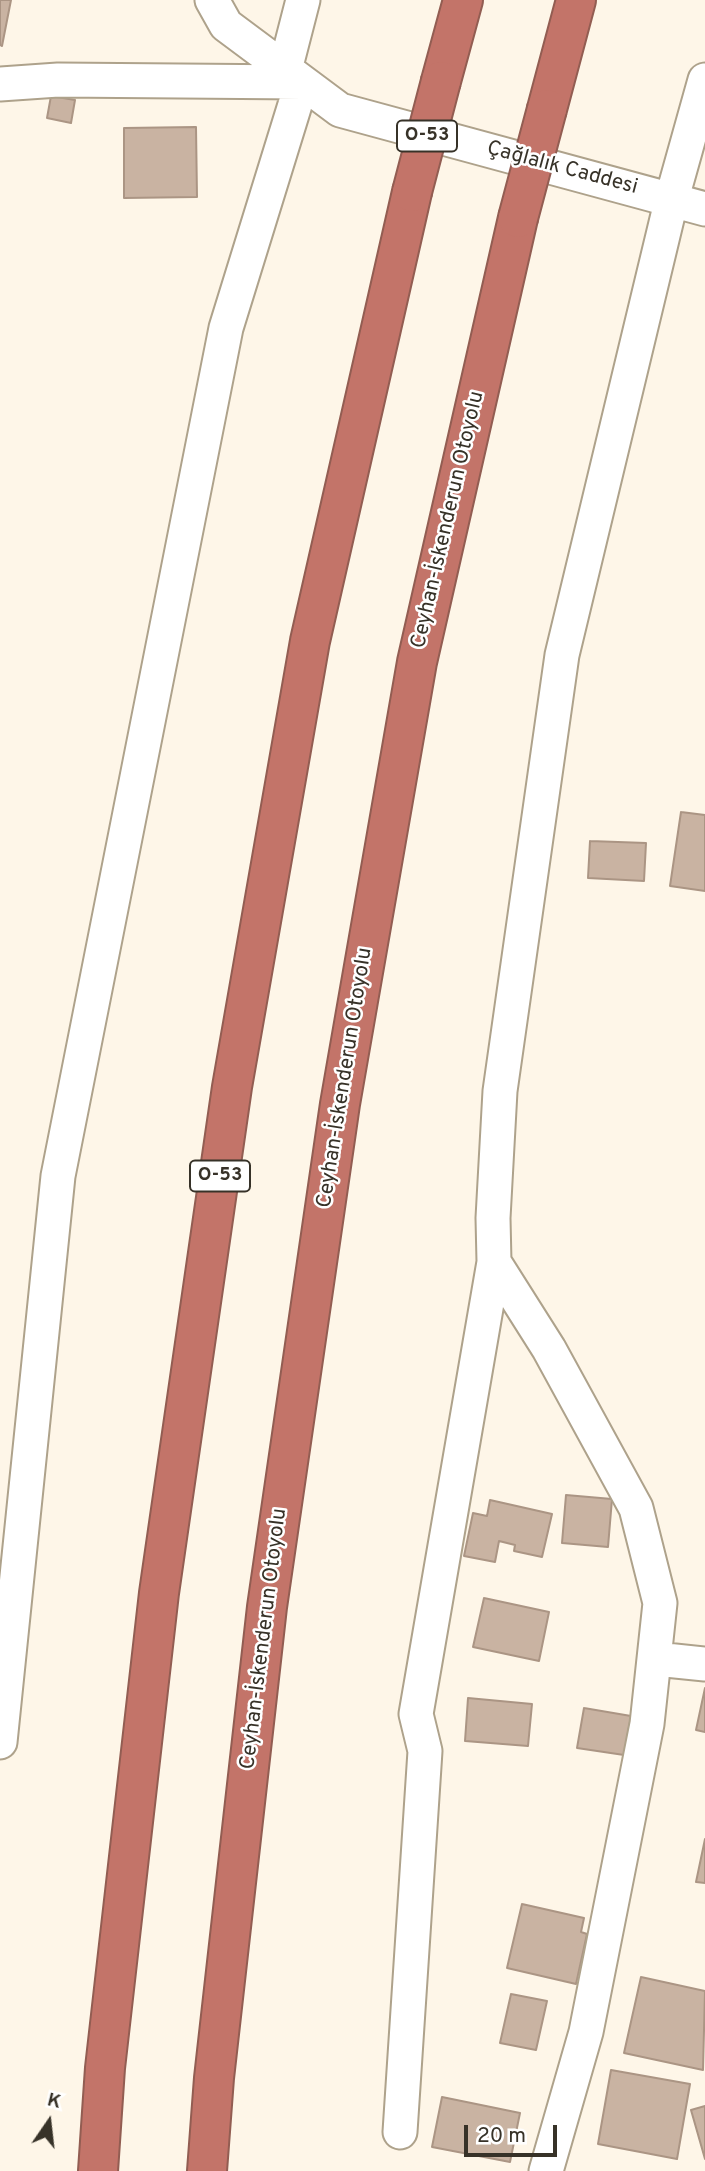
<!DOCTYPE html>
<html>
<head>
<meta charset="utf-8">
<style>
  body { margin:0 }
  #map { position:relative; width:705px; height:2171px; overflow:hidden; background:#fef6e8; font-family:Overpass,sans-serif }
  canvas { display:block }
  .north { position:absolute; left:14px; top:2087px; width:70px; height:70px; -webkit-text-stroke:5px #fff; paint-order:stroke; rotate:14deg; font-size:19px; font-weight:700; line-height:28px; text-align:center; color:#373228 }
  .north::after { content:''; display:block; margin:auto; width:24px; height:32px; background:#373228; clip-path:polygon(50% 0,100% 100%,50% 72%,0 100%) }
  .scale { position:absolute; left:464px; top:2125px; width:93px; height:32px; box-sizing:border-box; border:4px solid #373228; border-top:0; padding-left:9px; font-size:21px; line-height:24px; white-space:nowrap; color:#373228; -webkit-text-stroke:5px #fff; paint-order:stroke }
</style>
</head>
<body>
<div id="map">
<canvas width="705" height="2171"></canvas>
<div class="north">K</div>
<div class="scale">20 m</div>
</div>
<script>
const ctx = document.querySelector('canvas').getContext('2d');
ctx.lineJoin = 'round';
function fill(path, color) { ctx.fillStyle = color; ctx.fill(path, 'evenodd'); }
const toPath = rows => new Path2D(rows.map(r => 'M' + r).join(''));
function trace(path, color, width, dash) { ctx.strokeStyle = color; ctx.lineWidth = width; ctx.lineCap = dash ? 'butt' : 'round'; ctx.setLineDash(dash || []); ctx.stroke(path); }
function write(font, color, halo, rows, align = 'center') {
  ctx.font = font + ' Overpass,sans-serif'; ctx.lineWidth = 5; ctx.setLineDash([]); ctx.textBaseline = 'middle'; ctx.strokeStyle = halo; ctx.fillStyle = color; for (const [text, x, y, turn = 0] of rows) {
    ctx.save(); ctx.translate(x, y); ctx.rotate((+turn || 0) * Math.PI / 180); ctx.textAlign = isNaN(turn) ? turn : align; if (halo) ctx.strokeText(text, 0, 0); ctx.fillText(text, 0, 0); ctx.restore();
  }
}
const building = toPath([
  [0,0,11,0,2,46,0,45,0,0],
  [51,96,75,100,71,123,47,118,51,96],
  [196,127,197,197,124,198,124,128,196,127],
  [681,812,705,815,705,891,670,886,681,812],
  [590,841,646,843,644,881,588,878,590,841],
  [566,1495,612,1499,608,1547,562,1543,566,1495],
  [490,1500,552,1514,542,1557,514,1551,515,1545,499,1541,495,1562,464,1556,473,1513,487,1516,490,1500],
  [484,1598,549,1612,539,1661,473,1647,484,1598],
  [705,1688,705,1732,696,1730,705,1688],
  [468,1698,532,1704,528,1746,465,1741,468,1698],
  [584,1708,631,1716,624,1755,577,1748,584,1708],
  [705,1839,705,1883,696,1882,705,1839],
  [522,1904,584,1918,581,1932,587,1934,576,1984,507,1968,522,1904],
  [641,1977,705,1991,703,2070,624,2053,641,1977],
  [511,1994,547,2001,536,2050,500,2043,511,1994],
  [611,2070,690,2084,677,2159,598,2144,611,2070],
  [442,2097,520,2113,510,2162,432,2147,442,2097],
  [705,2106,705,2159,691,2110,705,2106]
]);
fill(building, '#c9b3a2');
trace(building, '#ab9584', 2);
const minor = toPath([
  [212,0,226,25,340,110,705,209],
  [285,70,303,0],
  [0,84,58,80,302,82,226,328,58,1176,0,1742],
  [656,1659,705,1664],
  [400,2132,425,1751,416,1714,494,1262],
  [546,2171,586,2032,647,1724,660,1603,636,1508,549,1349,494,1262,493,1218,500,1091,562,655,672,198,705,80]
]);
const motorway = toPath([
  [441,81,463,0],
  [547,109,576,0],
  [98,2171,105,2068,159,1593,232,1087,310,641,412,192],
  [207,2171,214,2078,267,1607,340,1104,417,662,518,218]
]);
trace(minor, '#aea28b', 37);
trace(motorway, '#925d52', 42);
trace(minor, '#fff', 33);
trace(motorway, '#c37469', 38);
const motorwayBridge = toPath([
  [412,192,441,81],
  [518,218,547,109]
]);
trace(motorwayBridge, '#925d52', 42, []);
trace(motorwayBridge, '#c37469', 38);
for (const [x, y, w] of [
  [427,136,60],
  [220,1176,60]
]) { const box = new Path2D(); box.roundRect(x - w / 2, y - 15.5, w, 31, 5); ctx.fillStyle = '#fff'; ctx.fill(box); trace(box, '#373228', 2); }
write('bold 19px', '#373228', null, [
  ["O-53",427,136],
  ["O-53",220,1176]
]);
write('21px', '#373228', '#fff', [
  ["Çağlalık Caddesi",562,169,15],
  ["Ceyhan-İskenderun Otoyolu",449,520,-77],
  ["Ceyhan-İskenderun Otoyolu",346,1078,-81],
  ["Ceyhan-İskenderun Otoyolu",265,1639,-83]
]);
</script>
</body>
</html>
